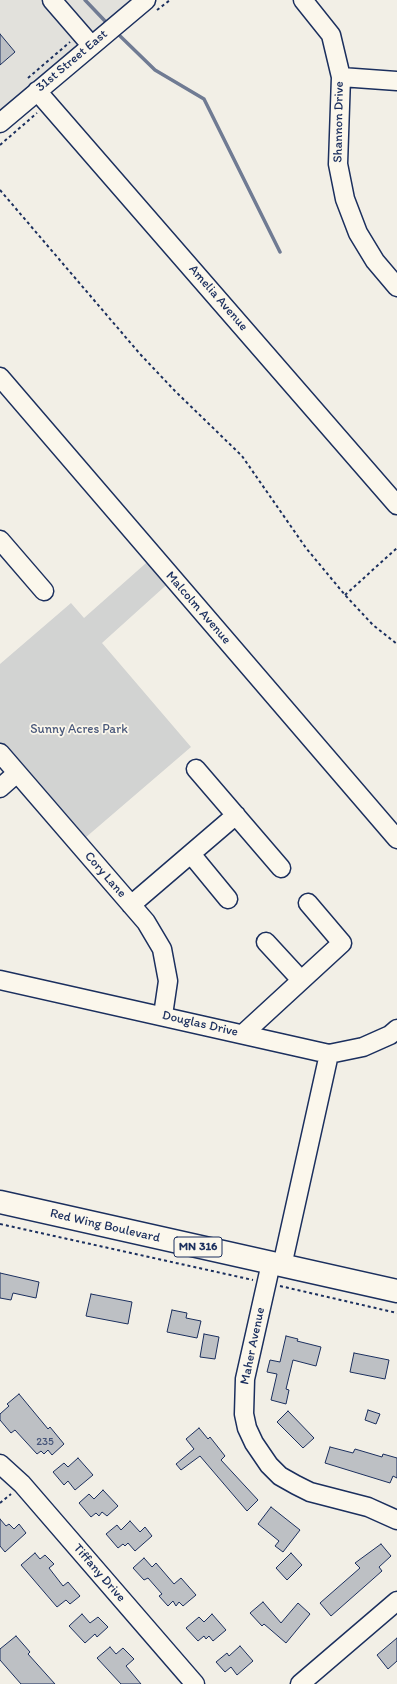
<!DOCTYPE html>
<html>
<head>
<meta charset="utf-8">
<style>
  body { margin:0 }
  canvas { display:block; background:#f2efe6 }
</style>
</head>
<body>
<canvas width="397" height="1684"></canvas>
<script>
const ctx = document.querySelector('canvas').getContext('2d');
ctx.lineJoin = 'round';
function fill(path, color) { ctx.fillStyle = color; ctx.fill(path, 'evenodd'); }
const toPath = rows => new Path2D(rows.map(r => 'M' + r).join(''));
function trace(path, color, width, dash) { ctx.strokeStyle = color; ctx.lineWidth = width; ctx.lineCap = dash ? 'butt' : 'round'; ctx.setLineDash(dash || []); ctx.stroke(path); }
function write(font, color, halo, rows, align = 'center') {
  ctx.font = font + ' Itim,sans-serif'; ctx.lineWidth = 3.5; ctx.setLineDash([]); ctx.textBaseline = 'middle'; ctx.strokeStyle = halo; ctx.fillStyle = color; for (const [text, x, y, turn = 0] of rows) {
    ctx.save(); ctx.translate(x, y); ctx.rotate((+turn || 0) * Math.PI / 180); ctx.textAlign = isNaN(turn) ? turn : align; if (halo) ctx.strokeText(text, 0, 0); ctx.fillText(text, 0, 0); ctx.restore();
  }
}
fill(toPath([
  [0,0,146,0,0,123]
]), '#e2e1dc');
fill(toPath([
  [154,556,173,579,102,643,191,747,78,844,0,753,0,664,71,603,84,618]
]), '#d2d3d2');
trace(toPath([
  [85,0,105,21],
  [119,35,155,70,204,99,280,252]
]), '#707b93', 3.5);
const building = toPath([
  [0,34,15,52,0,65,0,34],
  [0,1273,39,1282,36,1298,13,1293,11,1300,0,1298,0,1273],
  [91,1294,132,1302,128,1324,86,1316,91,1294],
  [172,1310,187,1313,186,1318,201,1321,197,1338,167,1332,172,1310],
  [204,1334,219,1337,215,1359,200,1357,204,1334],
  [286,1336,298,1339,297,1341,321,1347,316,1366,293,1360,286,1389,289,1390,286,1404,271,1400,277,1374,267,1372,270,1360,280,1362,286,1336],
  [354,1353,389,1360,385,1379,350,1372,354,1353],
  [19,1394,48,1429,50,1427,64,1444,52,1455,48,1450,44,1454,41,1451,37,1454,15,1430,11,1433,0,1420,0,1414,9,1406,7,1404,19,1394],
  [368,1410,380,1414,376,1424,365,1420,368,1410],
  [288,1411,314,1438,303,1448,277,1422,288,1411],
  [199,1428,208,1439,210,1437,225,1456,221,1460,258,1500,247,1511,200,1456,181,1470,176,1464,194,1449,186,1439,199,1428],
  [330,1447,353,1453,355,1449,382,1457,383,1454,397,1458,397,1478,393,1476,390,1483,325,1463,330,1447],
  [78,1458,93,1475,75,1490,68,1481,64,1485,53,1472,64,1463,68,1467,78,1458],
  [103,1490,118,1506,107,1516,102,1512,99,1516,96,1513,91,1517,79,1503,89,1494,94,1499,103,1490],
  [271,1507,300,1530,283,1552,275,1546,279,1541,258,1524,271,1507],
  [0,1519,6,1526,9,1524,14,1529,19,1524,26,1533,5,1552,0,1546,0,1519],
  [130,1521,140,1532,145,1527,152,1536,135,1551,128,1543,125,1546,123,1544,118,1548,106,1534,117,1525,121,1530,130,1521],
  [381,1544,391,1556,379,1567,382,1571,331,1616,320,1603,360,1568,355,1563,381,1544],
  [35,1553,40,1559,45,1555,54,1564,49,1568,63,1586,68,1582,80,1596,70,1604,66,1600,57,1607,21,1565,35,1553],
  [291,1553,302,1565,287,1580,276,1568,291,1553],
  [144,1558,152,1567,156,1563,174,1584,181,1578,196,1595,183,1606,179,1602,176,1606,173,1601,168,1606,159,1596,162,1594,148,1578,144,1580,133,1568,144,1558],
  [263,1602,281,1623,298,1603,310,1614,286,1643,264,1624,262,1626,250,1613,263,1602],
  [82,1614,90,1623,98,1617,108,1627,97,1637,95,1634,85,1643,69,1626,82,1614],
  [212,1614,226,1630,213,1641,209,1636,206,1639,204,1636,198,1641,186,1628,199,1617,204,1622,212,1614],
  [16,1636,30,1652,28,1654,55,1684,21,1684,0,1660,0,1649,16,1636],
  [397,1638,397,1661,388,1669,377,1655,397,1638],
  [240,1646,253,1661,237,1675,231,1667,225,1672,216,1662,227,1653,229,1656,240,1646],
  [110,1647,116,1654,123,1648,134,1659,126,1666,141,1684,121,1684,97,1658,110,1647]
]);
fill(building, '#bdc0c4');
trace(building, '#1b2f5e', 1);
const minor = toPath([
  [52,0,91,45],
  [303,0,331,35,341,77,338,164,345,199,358,233,375,261,397,287],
  [341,77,397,81],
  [37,91,397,505],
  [0,123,146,0],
  [0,377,397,839],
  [0,540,44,591],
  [0,753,146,922,162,949,168,981,163,1015],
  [196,769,281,868],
  [0,788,17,773],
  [191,854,228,899],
  [131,905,236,815],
  [266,942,301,980],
  [0,980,329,1054,363,1047,390,1035,397,1029],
  [243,1034,342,943,308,903],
  [282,1266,329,1054],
  [269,1272,245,1379,244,1414,247,1428,254,1443,269,1465,280,1476,296,1485,310,1492,368,1507,397,1520],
  [0,1464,22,1484,195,1684],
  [300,1684,397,1601]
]);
const major = toPath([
  [0,1202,397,1291]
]);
trace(minor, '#1b2f5e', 21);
trace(major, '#1b2f5e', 25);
trace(toPath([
  [157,10,170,0],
  [28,78,70,42],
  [0,145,37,113],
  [0,190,140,354,175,391,242,456,306,548,345,595,373,625,397,644],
  [345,595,397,548],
  [0,1224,253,1280],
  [280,1286,397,1313],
  [0,1503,11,1494]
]), '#1b2f5e', 2, [3, 3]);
trace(minor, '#fbf7ec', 18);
trace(major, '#fbf7ec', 22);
write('11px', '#445378', null, [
  ["235",45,1442]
]);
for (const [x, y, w] of [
  [198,1247,48]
]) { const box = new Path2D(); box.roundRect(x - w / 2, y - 10, w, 20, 3); ctx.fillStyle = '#fbf7ec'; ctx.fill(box); trace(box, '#1b2f5e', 1); }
write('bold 12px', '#1b2f5e', null, [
  ["MN 316",198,1247]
]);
write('13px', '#1b2f5e', '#fbf7ec', [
  ["31st Street East",72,61,-40],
  ["Shannon Drive",339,122,-89],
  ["Amelia Avenue",218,298,49],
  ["Malcolm Avenue",198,608,49],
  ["Cory Lane",105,875,49],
  ["Douglas Drive",200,1024,13],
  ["Red Wing Boulevard",105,1226,13],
  ["Maher Avenue",253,1346,-78],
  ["Tiffany Drive",99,1573,49]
]);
write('13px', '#49587b', '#fbf7ec', [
  ["Sunny Acres Park",79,730]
]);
</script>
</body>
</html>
